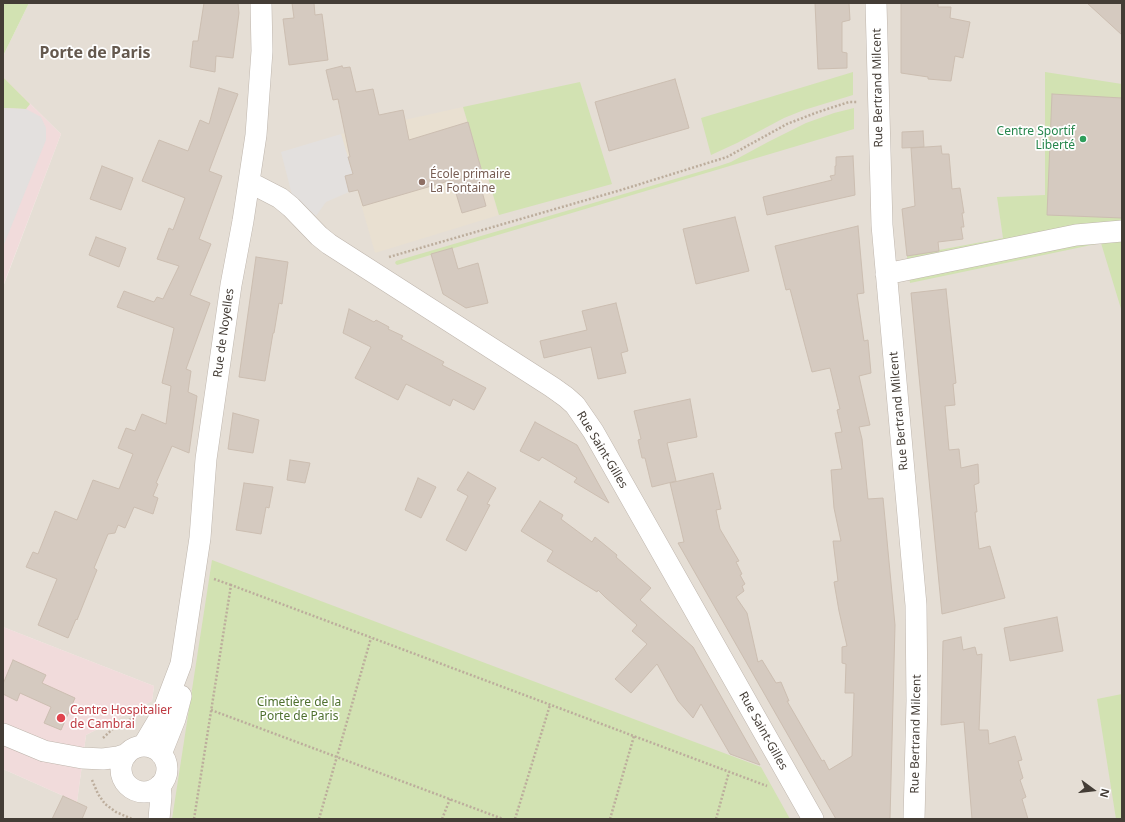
<!DOCTYPE html>
<html>
<head>
<meta charset="utf-8">
<style>
  body { margin:0 }
  #map { position:relative; width:1125px; height:822px; overflow:hidden; background:#f1ede6; font-family:"Noto Sans",sans-serif }
  canvas { display:block }
  .frame { position:absolute; inset:0; border:4px solid #443d36; pointer-events:none }
  .north { position:absolute; left:1073px; top:770px; width:40px; height:40px; -webkit-text-stroke:3px #fff; paint-order:stroke; rotate:105deg; font-size:11px; font-weight:700; line-height:16px; text-align:center; color:#443d36 }
  .north::after { content:''; display:block; margin:auto; width:14px; height:18px; background:#443d36; clip-path:polygon(50% 0,100% 100%,50% 72%,0 100%) }
</style>
</head>
<body>
<div id="map">
<canvas width="1125" height="822"></canvas>
<div class="frame"></div>
<div class="north">N</div>
</div>
<script>
const ctx = document.querySelector('canvas').getContext('2d');
ctx.lineJoin = 'round';
function fill(path, color) { ctx.fillStyle = color; ctx.fill(path, 'evenodd'); }
const toPath = rows => new Path2D(rows.map(r => 'M' + r).join(''));
function trace(path, color, width, dash) { ctx.strokeStyle = color; ctx.lineWidth = width; ctx.lineCap = dash ? 'butt' : 'round'; ctx.setLineDash(dash || []); ctx.stroke(path); }
function write(font, color, halo, rows, align = 'center') {
  ctx.font = font + ' "Noto Sans",sans-serif'; ctx.lineWidth = 3.5; ctx.setLineDash([]); ctx.textBaseline = 'middle'; ctx.strokeStyle = halo; ctx.fillStyle = color; for (const [text, x, y, turn = 0] of rows) {
    ctx.save(); ctx.translate(x, y); ctx.rotate((+turn || 0) * Math.PI / 180); ctx.textAlign = isNaN(turn) ? turn : align; if (halo) ctx.strokeText(text, 0, 0); ctx.fillText(text, 0, 0); ctx.restore();
  }
}
fill(toPath([
  [29,3,1122,3,1122,819,3,819,3,769,77,802,86,735,152,701,154,686,3,627,3,287,61,134,3,77,3,56]
]), '#e5ded5');
fill(toPath([
  [463,107,482,171,485,170,499,215,375,253,341,134]
]), '#e9e0d1');
fill(toPath([
  [3,77,61,134,3,286],
  [3,627,154,686,152,701,86,735,77,802,3,769]
]), '#f1dbdb');
fill(toPath([
  [3,3,29,3,3,56],
  [853,72,853,95,804,110,784,118,737,143,711,155,701,118],
  [1045,72,1122,84,1122,312,1101,243,910,283,907,256,1003,238,997,197,1045,195],
  [3,77,30,104,26,109,3,108],
  [580,82,612,184,499,215,486,171,482,171,463,107],
  [854,108,854,129,397,265,395,263,396,261,719,166,731,162,768,142,806,123,834,113],
  [212,560,761,767,790,819,172,819],
  [1122,694,1122,819,1116,819,1097,699]
]), '#d2e2b2');
fill(toPath([
  [3,108,26,109,41,117,46,128,46,140,3,247],
  [341,134,353,174,345,176,349,192,326,202,316,216,292,195,281,152]
]), '#e3e0de');
const building = toPath([
  [204,3,238,3,239,13,233,58,216,56,215,72,190,67,193,41,198,41,204,3],
  [292,3,314,3,315,15,322,14,328,60,289,65,283,19,294,18,292,3],
  [815,3,849,3,850,20,842,22,842,52,847,53,847,68,818,69,815,3],
  [901,3,938,3,938,7,951,7,950,18,970,22,963,58,955,56,951,81,928,79,928,77,901,73,901,3],
  [1087,3,1122,3,1122,35,1087,3],
  [342,66,343,68,350,67,356,92,373,89,379,115,403,110,409,140,468,122,482,172,477,173,486,206,462,213,452,180,363,206,358,190,349,192,345,176,353,174,348,157,350,157,338,99,333,100,326,70,342,66],
  [675,79,689,128,609,151,595,102,675,79],
  [219,88,238,94,209,171,222,176,199,239,211,244,190,295,210,303,186,369,191,371,188,392,197,396,189,453,172,446,156,483,158,484,153,496,158,498,153,514,134,507,125,528,118,525,115,533,108,534,94,568,97,570,77,620,76,619,68,638,38,625,57,579,26,567,33,552,38,554,55,511,77,520,93,480,119,489,133,454,118,448,126,428,135,431,142,414,166,424,171,386,162,383,174,328,117,307,124,291,154,302,157,297,163,299,179,266,157,259,169,228,173,230,185,198,142,181,159,140,188,151,200,120,209,124,219,88],
  [1052,94,1122,98,1122,218,1047,215,1052,94],
  [923,131,924,147,902,148,902,132,923,131],
  [941,146,942,154,949,154,952,189,960,188,964,213,962,213,964,227,961,227,963,239,938,242,939,251,907,256,902,209,915,206,911,148,941,146],
  [853,156,855,195,767,215,763,197,832,180,830,176,835,175,835,166,836,166,836,157,853,156],
  [102,166,133,178,121,210,90,199,102,166],
  [735,217,749,271,696,284,683,229,735,217],
  [858,226,864,293,857,294,864,341,868,340,871,373,859,376,870,425,859,427,862,439,868,499,883,498,895,625,890,819,836,819,678,543,684,542,670,483,713,473,721,509,716,510,720,529,739,561,736,562,742,574,740,575,745,584,742,586,744,591,736,597,747,613,758,662,762,660,776,683,781,682,789,701,787,701,822,761,824,760,829,770,852,756,854,693,845,693,846,664,842,663,842,647,847,646,839,611,834,582,838,581,833,541,841,541,834,508,831,470,842,469,835,433,842,432,837,410,840,409,830,368,812,372,790,289,786,290,775,246,858,226],
  [96,237,126,248,119,267,89,255,96,237],
  [452,248,458,269,478,263,488,303,466,308,443,294,431,254,452,248],
  [256,257,288,262,282,304,279,303,274,333,273,333,265,381,239,377,256,257],
  [946,289,956,383,953,384,955,405,945,406,949,450,959,449,961,468,978,464,979,483,974,485,977,512,975,512,979,549,990,546,1005,598,942,614,911,293,946,289],
  [616,303,628,351,621,353,626,373,598,379,591,347,544,358,540,341,587,330,582,311,616,303],
  [349,309,374,322,376,320,389,327,388,329,403,336,401,339,444,362,442,365,486,388,474,410,453,399,450,406,406,384,398,400,355,378,371,347,343,333,349,309],
  [690,399,697,437,667,443,676,481,652,487,645,458,642,458,638,440,641,439,634,411,690,399],
  [233,413,259,420,253,453,228,449,233,413],
  [535,422,577,445,609,503,574,482,577,478,542,457,539,461,520,451,535,422],
  [290,460,310,463,305,483,287,480,290,460],
  [468,472,496,488,487,504,490,505,466,551,446,540,468,496,457,490,468,472],
  [418,478,436,487,421,518,405,510,418,478],
  [244,483,273,487,269,508,266,507,261,534,236,530,244,483],
  [540,501,563,515,561,519,592,542,595,537,617,555,616,557,651,588,640,600,693,647,760,765,730,754,701,704,693,718,678,701,657,664,631,693,615,679,647,644,632,631,637,625,605,597,598,590,597,592,547,561,553,551,521,531,540,501],
  [1057,617,1063,651,1010,661,1004,628,1057,617],
  [961,637,963,650,975,647,977,655,982,654,979,730,988,730,989,744,1015,736,1022,760,1018,761,1023,778,1020,780,1026,797,1022,799,1028,819,972,819,964,722,941,725,943,641,961,637],
  [13,660,46,675,42,683,75,698,61,730,44,723,51,707,20,693,17,701,3,694,3,684,13,660],
  [63,796,87,807,82,819,52,819,63,796]
]);
fill(building, '#d5cac0');
trace(building, '#ccbeb1', 1);
const minor = toPath([
  [876,3,882,225,916,605,917,701,914,819],
  [249,182,280,198,291,207,319,236,329,244,552,387,566,397,575,405,593,431,813,819],
  [886,274,1076,235,1122,231],
  [3,734,44,751,82,758,103,759,118,757,127,754],
  [143,746,162,714,181,664,200,538,206,459,231,285,243,221,256,135,262,51,261,3],
  '121 769a23 23 0 1 1 46 0a23 23 0 1 1-46 0Z',
  [161,754,175,719,181,696],
  [159,819,161,796,160,785]
]);
trace(minor, '#bfb6ad', 22);
trace(toPath([
  [389,257,621,190,727,157,787,124,818,112,849,102,858,102],
  [214,579,231,585],
  [211,710,503,819],
  [103,738,117,725,134,718],
  [92,780,98,794,105,804,116,812,132,819],
  [194,819,231,585,767,786],
  [319,819,371,638],
  [442,819,450,799],
  [515,819,550,705],
  [610,819,634,736],
  [716,819,729,772]
]), '#bcad9c', 2.5, [2, 2]);
trace(minor, '#fff', 21);
for (const [x, y, r, color] of [
  [1083,139,4,"#2e9e5b"],
  [422,182,4,"#8d6e63"],
  [61,718,5,"#e0444e"]
]) { const dot = new Path2D(); dot.arc(x, y, r, 0, 2 * Math.PI); ctx.fillStyle = color; ctx.fill(dot); trace(dot, '#fff', 1.5); }
write('12px', '#443d36', '#fff', [
  ["Rue Bertrand Milcent",878,88,-91],
  ["Rue de Noyelles",224,333,-82],
  ["Rue Bertrand Milcent",899,411,-95],
  ["Rue Saint-Gilles",602,450,59],
  ["Rue Saint-Gilles",763,731,61],
  ["Rue Bertrand Milcent",916,734,-89]
]);
write('12px', '#27864d', '#fff', [
  ["Centre Sportif",1075,132],
  ["Liberté",1075,146]
], 'right');
write('12px', '#785e54', '#fff', [
  ["École primaire",430,175],
  ["La Fontaine",430,189]
], 'left');
write('12px', '#4f702f', '#fff', [
  ["Cimetière de la",299,703],
  ["Porte de Paris",299,717]
]);
write('12px', '#be3a42', '#fff', [
  ["Centre Hospitalier",70,711],
  ["de Cambrai",70,725]
], 'left');
write('bold 16px', '#65594e', '#fff', [
  ["Porte de Paris",95,53]
]);
</script>
</body>
</html>
